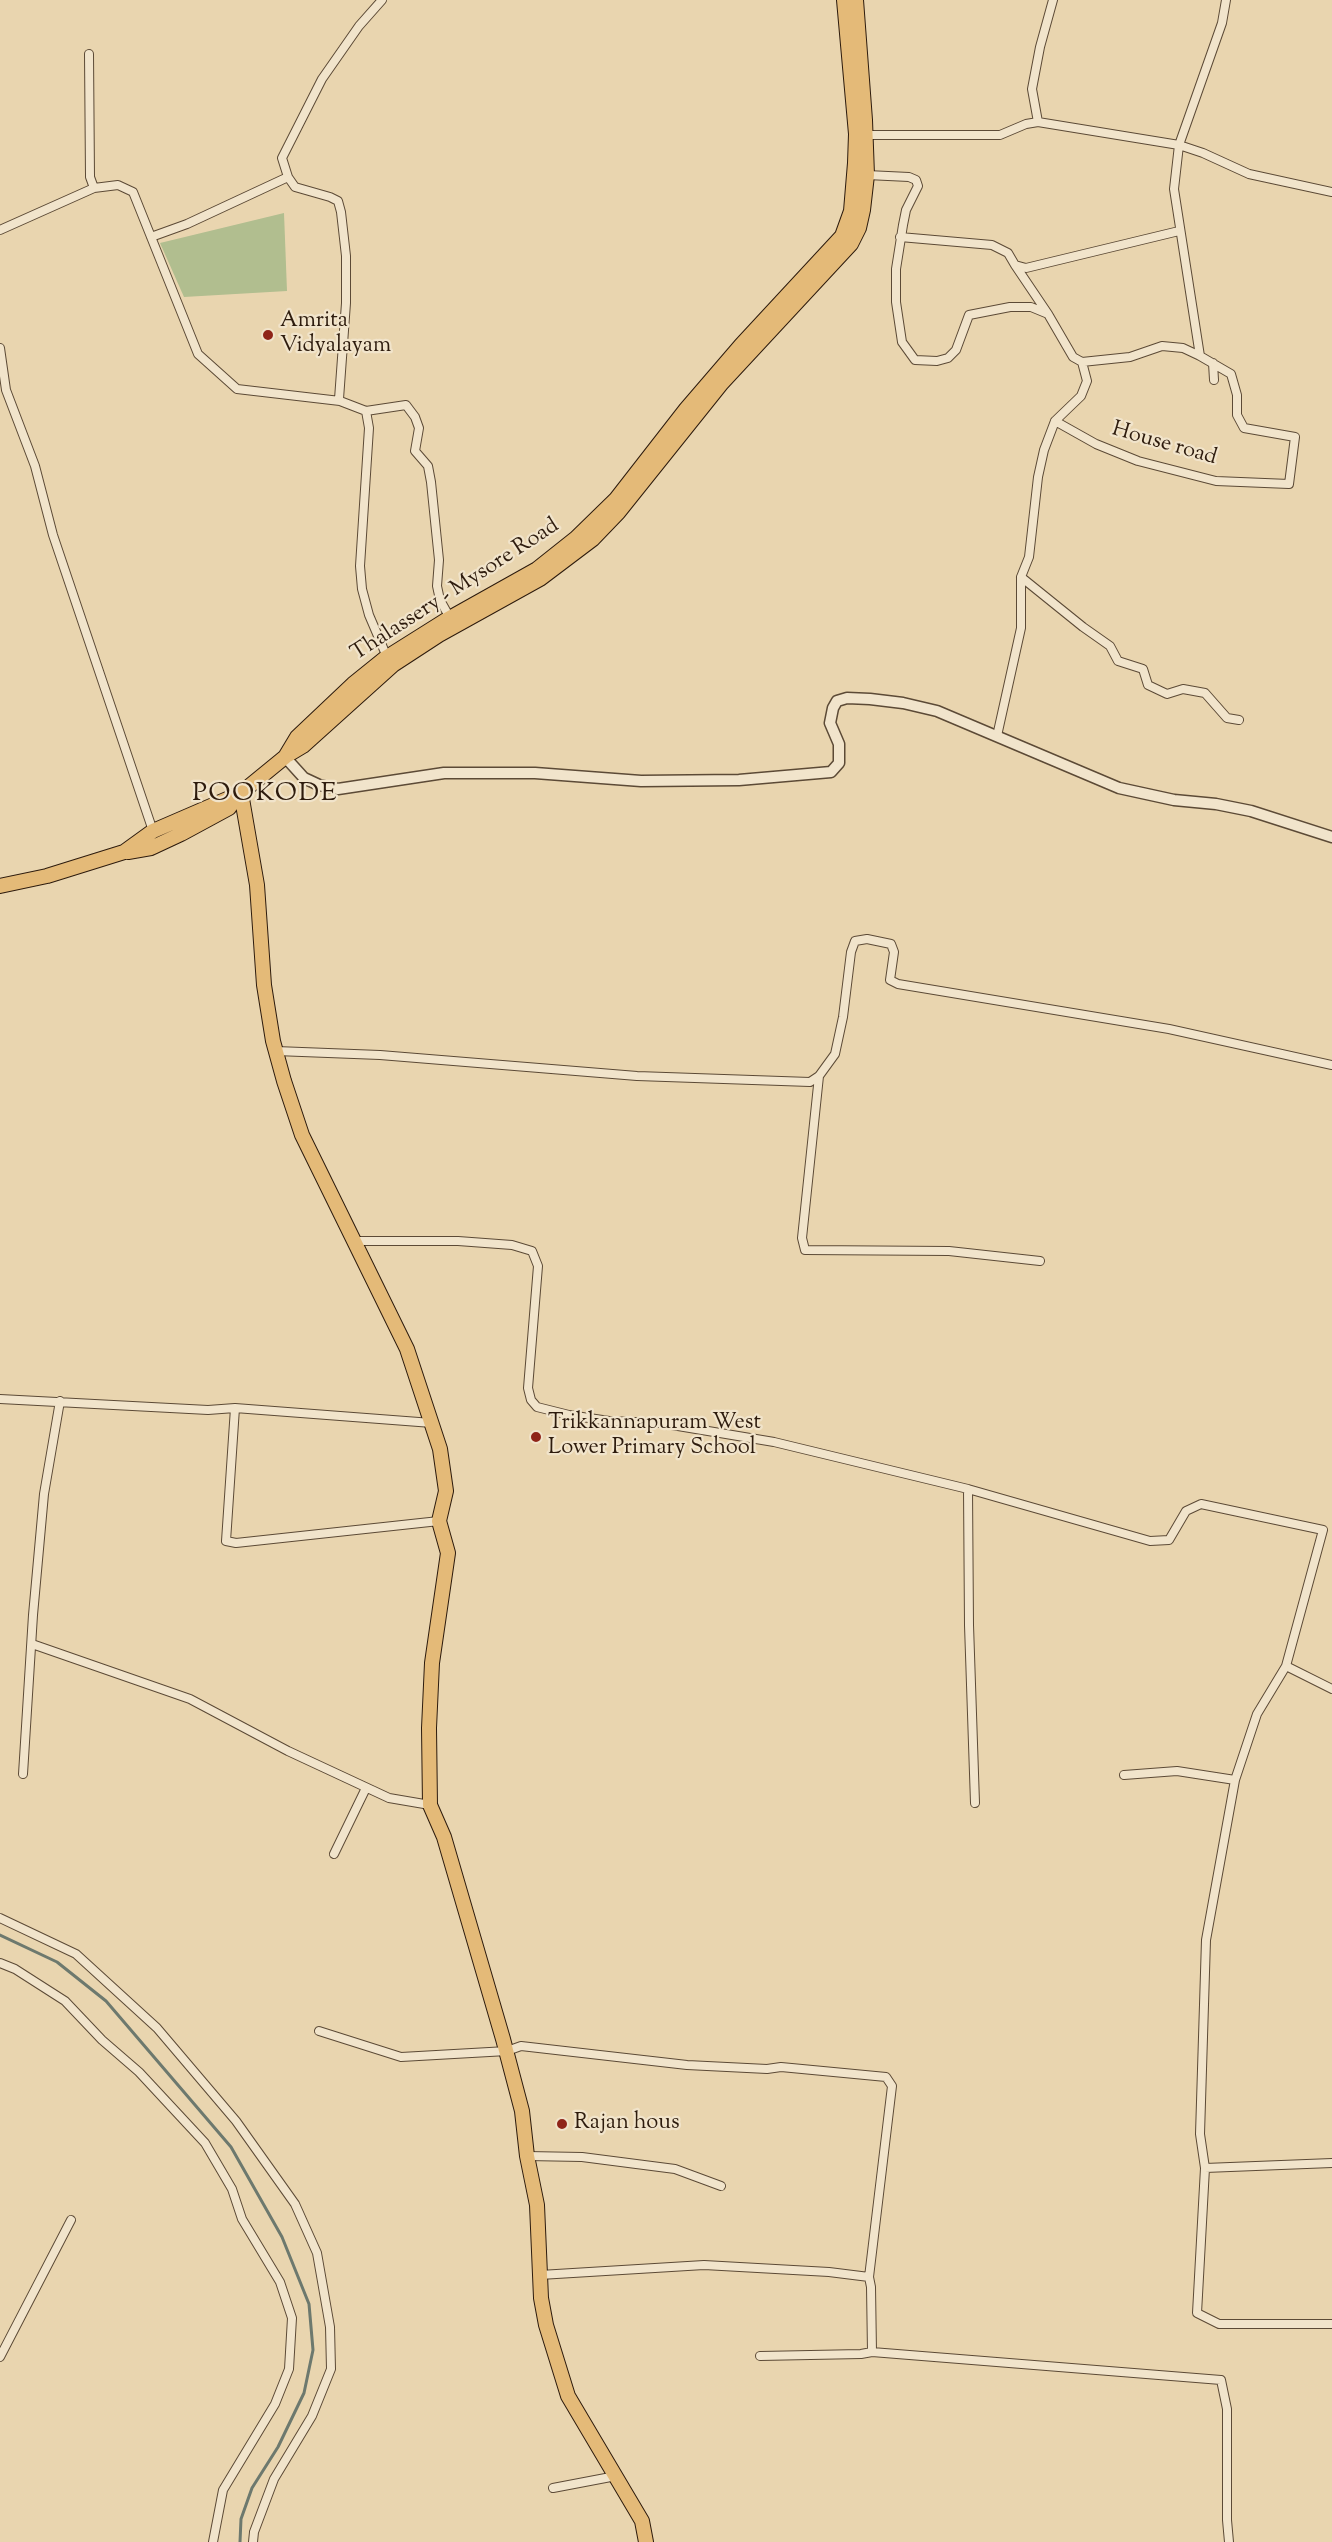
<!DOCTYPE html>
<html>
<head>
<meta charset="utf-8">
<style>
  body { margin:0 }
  canvas { display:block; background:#e9d5af }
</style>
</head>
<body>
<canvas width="1332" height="2542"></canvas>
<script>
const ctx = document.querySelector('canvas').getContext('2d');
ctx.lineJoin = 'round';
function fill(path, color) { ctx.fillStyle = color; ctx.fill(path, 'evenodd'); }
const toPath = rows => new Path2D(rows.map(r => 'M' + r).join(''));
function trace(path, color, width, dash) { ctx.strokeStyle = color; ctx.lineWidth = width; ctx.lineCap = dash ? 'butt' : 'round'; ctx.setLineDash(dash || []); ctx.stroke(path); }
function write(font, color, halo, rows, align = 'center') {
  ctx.font = font + ' "Sorts Mill Goudy",serif'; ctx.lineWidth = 4.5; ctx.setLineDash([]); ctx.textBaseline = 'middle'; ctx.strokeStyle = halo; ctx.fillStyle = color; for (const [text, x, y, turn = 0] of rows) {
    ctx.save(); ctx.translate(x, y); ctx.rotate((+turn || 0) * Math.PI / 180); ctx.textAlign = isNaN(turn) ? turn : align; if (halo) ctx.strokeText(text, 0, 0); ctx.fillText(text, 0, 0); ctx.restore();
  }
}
fill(toPath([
  [284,213,287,291,184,297,160,243]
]), '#b1be8f');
trace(toPath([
  [0,1935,57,1962,106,2001,231,2147,282,2237,309,2304,313,2350,304,2393,278,2447,252,2488,241,2519,240,2542]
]), '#6d796e', 3);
const minor = toPath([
  [382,0,359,26,322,79,282,158,288,177,295,187,330,197,338,201,341,212,346,256,346,303,339,399,340,401,366,411,369,428,360,566,362,589,369,615,387,657],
  [89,54,90,177,94,188],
  [1038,122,1032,89,1040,47,1053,0],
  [866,135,1000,135,1026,124,1038,122,1179,145,1203,153,1249,174,1332,192],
  [867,175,909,177,916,180,918,186,906,210,903,225,896,269,896,302,902,342,915,360,937,361,948,358,956,350,969,315,1010,307,1031,307,1048,314,1073,357,1082,362,1130,357,1162,346,1183,348,1200,356,1231,374,1237,395,1237,415,1244,428,1295,437,1289,484,1216,481,1138,461,1096,444,1055,421,1044,450,1038,477,1029,557,1021,577,1083,627,1110,646,1118,661,1143,669,1148,685,1167,694,1183,689,1205,693,1227,718,1239,720],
  [0,230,94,188,118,185,133,192,198,354,237,389,340,401],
  [151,237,187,224,288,177],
  [900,237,992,245,1008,253,1015,265,1026,268,1179,231],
  [1015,265,1048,314],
  [0,348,6,390,35,466,53,535,153,831],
  [1200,356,1174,189,1179,145,1222,23,1226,0],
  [1213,363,1214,380],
  [366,411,406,405,415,417,419,428,415,451,428,466,431,482,439,560,437,586,440,600,450,618],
  [1055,421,1081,396,1087,381,1082,362],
  [997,736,1021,628,1021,577],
  [276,1051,380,1055,637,1076,810,1082,819,1076,835,1054,843,1017,851,952,855,941,867,939,891,944,894,952,890,980,898,984,1169,1029,1332,1065],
  [819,1076,802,1238,805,1250,949,1251,1040,1261],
  [354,1241,458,1241,512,1245,532,1251,538,1266,528,1388,531,1400,537,1407,569,1415,609,1421,660,1423,774,1442,968,1489,1150,1541,1169,1540,1186,1511,1201,1504,1323,1530,1286,1666,1257,1714,1235,1780,1206,1940,1200,2134,1205,2168,1197,2313,1219,2324,1332,2324],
  [0,1399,208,1410,235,1408,432,1423],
  [235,1408,226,1541,236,1543,439,1521],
  [968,1489,969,1625,975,1803],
  [32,1644,190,1699,288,1751,389,1798,430,1805],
  [1286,1666,1332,1689],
  [23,1774,33,1615,44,1494,60,1401],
  [1124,1775,1177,1771,1235,1780],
  [334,1854,366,1788],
  [0,1918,76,1954,157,2028,236,2121,295,2204,317,2253,330,2327,331,2369,312,2416,274,2479,254,2532,253,2542],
  [0,1963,15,1969,65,2001,102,2040,139,2072,205,2143,232,2189,242,2219,280,2282,292,2318,289,2369,275,2404,223,2490,213,2542],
  [319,2031,401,2057,507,2051,521,2046,687,2065,767,2069,781,2067,886,2077,892,2086,869,2277,871,2287,872,2352],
  [527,2156,582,2157,675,2169,721,2186],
  [1205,2168,1332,2163],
  [540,2275,704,2265,829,2272,869,2277],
  [760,2356,861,2354,872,2352,1221,2380,1227,2409,1227,2520,1229,2542],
  [0,2357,71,2220],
  [553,2488,616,2476]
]);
const tertiary = toPath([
  [285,757,304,778,319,785,338,789,444,773,535,773,641,781,739,780,831,772,839,763,839,744,830,723,833,708,837,701,847,698,870,699,903,703,937,711,1119,788,1174,800,1216,804,1251,811,1332,837]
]);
const primary = toPath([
  [288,755,303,746,393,665,439,635,540,579,593,539,618,513,722,383,851,244,859,228,863,210,867,175,865,120,856,0],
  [241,793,257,885,264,985,273,1041,284,1081,302,1135,407,1349,440,1449,446,1491,439,1521,448,1553,432,1663,429,1728,430,1805,444,1837,503,2039,522,2111,527,2156,537,2205,541,2298,546,2325,568,2396,642,2521,646,2542],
  [128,852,151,848,181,834,229,808,239,794],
  [0,886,47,876,124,852,153,831,241,793,285,757,297,737,353,684,384,659,446,620,537,569,576,538,616,499,686,409,741,345,842,236,851,211,855,163,856,134,844,0]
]);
trace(minor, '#5c4a36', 10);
trace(tertiary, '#5c4a36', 13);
trace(primary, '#2d1b0d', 16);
trace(minor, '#f1e4cb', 8);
trace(tertiary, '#f1e4cb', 10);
trace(primary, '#e4ba78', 14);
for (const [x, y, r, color] of [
  [268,335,6,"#8f2418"],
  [536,1437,6,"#8f2418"],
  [562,2124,6,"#8f2418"]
]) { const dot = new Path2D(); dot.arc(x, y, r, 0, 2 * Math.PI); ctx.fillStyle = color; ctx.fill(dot); trace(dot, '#f1e4cb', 2); }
write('22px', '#2d1b0d', '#f1e4cb', [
  ["Amrita",280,322],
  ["Vidyalayam",280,347],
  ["Trikkannapuram West",548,1424],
  ["Lower Primary School",548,1449],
  ["Rajan hous",574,2124]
], 'left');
write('22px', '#2d1b0d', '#f1e4cb', [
  ["House road",1164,445,16],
  ["Thalassery - Mysore Road",456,591,-33]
]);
ctx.letterSpacing = '1.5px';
write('26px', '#2d1b0d', '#f1e4cb', [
  ["POOKODE",265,796]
]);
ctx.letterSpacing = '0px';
</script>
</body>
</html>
